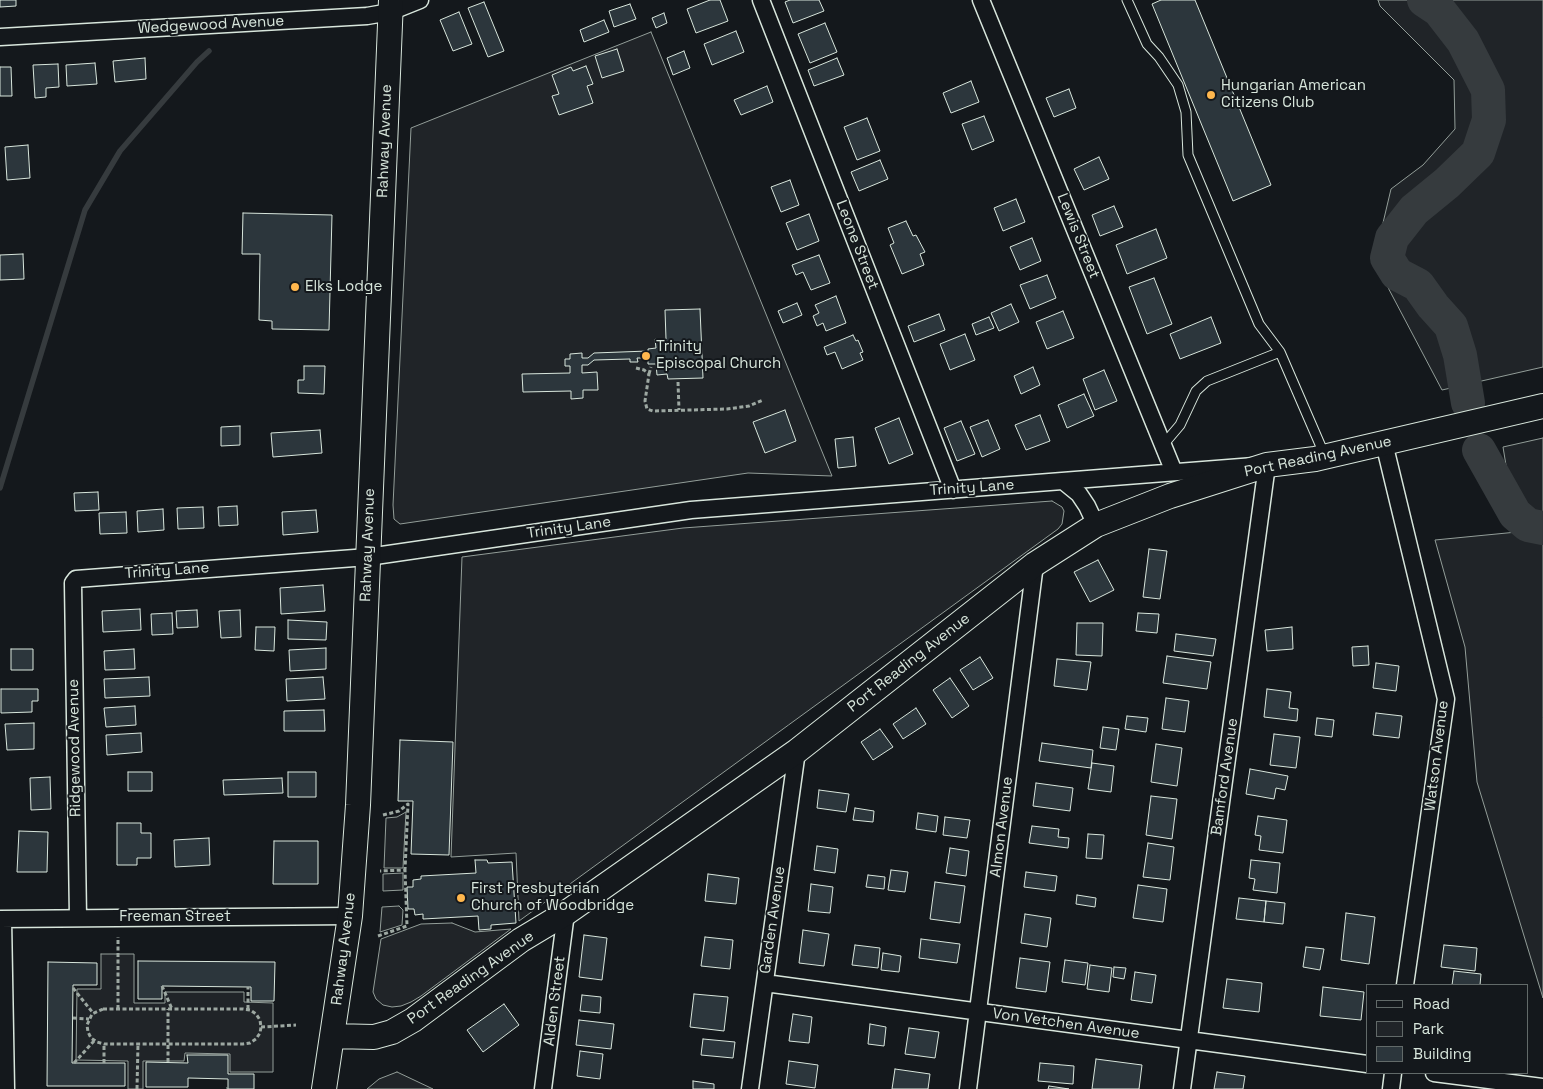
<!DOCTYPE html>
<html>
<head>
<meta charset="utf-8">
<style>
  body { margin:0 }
  #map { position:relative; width:1543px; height:1089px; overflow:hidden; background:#14181c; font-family:"Space Grotesk",sans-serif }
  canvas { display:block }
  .legend { position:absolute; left:1366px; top:984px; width:162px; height:90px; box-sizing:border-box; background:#14181c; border:1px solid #626a69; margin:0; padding:6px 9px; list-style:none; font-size:15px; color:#d8e6dc }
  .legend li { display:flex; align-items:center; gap:10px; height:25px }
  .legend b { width:25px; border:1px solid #626a69 }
</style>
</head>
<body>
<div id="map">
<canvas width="1543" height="1089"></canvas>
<ul class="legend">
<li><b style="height:6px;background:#14181c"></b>Road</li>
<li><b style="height:14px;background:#202428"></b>Park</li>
<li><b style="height:14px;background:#2c363c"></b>Building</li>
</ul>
</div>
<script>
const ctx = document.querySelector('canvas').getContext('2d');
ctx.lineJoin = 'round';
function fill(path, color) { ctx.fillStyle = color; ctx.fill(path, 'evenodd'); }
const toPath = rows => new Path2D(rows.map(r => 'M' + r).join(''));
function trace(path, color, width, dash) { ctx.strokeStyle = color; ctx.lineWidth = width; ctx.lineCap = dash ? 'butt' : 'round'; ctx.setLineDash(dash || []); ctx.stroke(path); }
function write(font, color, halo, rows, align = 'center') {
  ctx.font = font + ' "Space Grotesk",sans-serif'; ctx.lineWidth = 4; ctx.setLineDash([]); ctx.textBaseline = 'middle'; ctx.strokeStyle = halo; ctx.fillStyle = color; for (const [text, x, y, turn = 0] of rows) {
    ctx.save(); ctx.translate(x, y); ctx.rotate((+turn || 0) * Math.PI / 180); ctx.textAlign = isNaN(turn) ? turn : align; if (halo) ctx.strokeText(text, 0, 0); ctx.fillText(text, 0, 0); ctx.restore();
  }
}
const green = toPath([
  [1378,0,1543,0,1543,367,1442,390,1374,261,1391,189,1423,165,1455,129,1454,80,1380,6,1378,0],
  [651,32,832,476,748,473,400,524,394,519,393,505,411,128,651,32],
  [1543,438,1543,998,1477,782,1465,647,1435,540,1517,532,1503,447,1543,438],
  [1052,501,1062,507,1064,511,1062,524,1058,529,519,921,516,853,451,857,462,557,683,528,1052,501],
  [406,812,403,868,384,868,386,818,397,817,406,812],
  [403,873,403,890,383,891,383,874,403,873],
  [399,906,403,910,402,925,380,932,382,907,399,906],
  [452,923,475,932,511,929,421,996,411,1002,401,1006,392,1007,383,1005,376,999,373,992,381,939,421,924,452,923],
  [101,954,134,954,134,1003,165,1003,165,992,244,992,244,1002,273,1003,273,1072,230,1072,230,1054,185,1053,184,1061,143,1061,143,1089,128,1089,128,1061,76,1060,77,989,101,989,101,954],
  [397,1072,433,1089,367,1089,379,1079,397,1072]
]);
fill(green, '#202428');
trace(green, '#939e99', 1);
trace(toPath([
  [0,488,85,210,120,151,197,62,209,51]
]), '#363b3e', 5.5);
trace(toPath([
  [1424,0,1439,10,1463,41,1488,90,1489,120,1478,153,1447,183,1414,210,1392,238,1387,258,1397,274,1418,285,1433,306,1451,326,1460,355,1468,403],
  [1479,450,1515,514,1528,525,1543,528]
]), '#363b3e', 34);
const building = toPath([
  [0,0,16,0,16,6,0,7,0,0],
  [710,0,720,0,728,21,696,33,687,9,710,0],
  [790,0,819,0,824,11,793,23,785,2,790,0],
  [1161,0,1195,0,1271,185,1233,201,1152,4,1161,0],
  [484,2,504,51,488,57,468,8,484,2],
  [630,4,636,19,614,27,609,11,630,4],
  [459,12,472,44,453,51,440,20,459,12],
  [664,13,667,23,656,28,652,18,664,13],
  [604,20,609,32,584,42,580,30,604,20],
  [825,23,837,52,810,63,798,34,825,23],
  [736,31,744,52,712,65,704,44,736,31],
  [617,49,624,71,602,78,595,56,617,49],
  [684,51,690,68,673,75,667,58,684,51],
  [145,58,146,79,115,82,113,61,145,58],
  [837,58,844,75,814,86,808,70,837,58],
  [95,63,97,84,67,86,66,65,95,63],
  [58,64,59,87,46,88,46,97,35,98,33,65,58,64],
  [586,66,593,84,587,86,593,103,559,115,552,96,559,94,552,75,571,67,573,71,586,66],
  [0,67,11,67,12,96,0,96,0,67],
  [971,81,979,102,951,113,943,93,971,81],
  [767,86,773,102,741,115,734,100,767,86],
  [1069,89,1076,108,1054,117,1046,98,1069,89],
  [984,116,994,141,972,150,962,124,984,116],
  [867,118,880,151,857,160,844,127,867,118],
  [28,145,30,178,7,180,5,147,28,145],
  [1099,157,1109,179,1084,190,1074,169,1099,157],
  [880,160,888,179,859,191,851,172,880,160],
  [790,180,799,205,781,212,771,187,790,180],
  [1016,199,1025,222,1003,231,994,208,1016,199],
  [1114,206,1123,227,1100,236,1092,215,1114,206],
  [243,213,332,215,329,330,272,329,272,321,259,320,260,254,242,254,243,213],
  [809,214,819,241,797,250,786,223,809,214],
  [906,221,913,236,916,235,925,252,920,254,924,265,902,274,890,245,894,243,888,228,906,221],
  [1156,229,1167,258,1127,274,1116,245,1156,229],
  [1032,238,1041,261,1020,270,1010,247,1032,238],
  [23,254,24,279,0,280,0,255,23,254],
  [819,255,830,283,811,290,803,272,796,275,792,265,819,255],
  [1047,275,1056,298,1030,309,1020,285,1047,275],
  [1154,278,1172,324,1147,334,1129,287,1154,278],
  [836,296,846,323,826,331,823,323,817,326,813,316,819,313,815,305,836,296],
  [797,303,802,315,783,323,778,311,797,303],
  [1011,304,1019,322,999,331,991,313,1011,304],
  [700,309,703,378,668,379,667,374,657,375,656,364,648,364,648,358,637,358,638,362,630,362,630,359,594,360,588,365,582,365,582,373,597,372,598,390,583,390,583,398,571,399,571,391,523,392,522,374,570,373,570,366,565,366,565,359,570,359,570,354,582,353,582,358,588,358,594,353,648,351,648,349,656,348,655,339,666,339,665,310,700,309],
  [1063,311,1074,338,1047,349,1036,322,1063,311],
  [939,314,945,330,914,342,908,326,939,314],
  [989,317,994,328,976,335,972,324,989,317],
  [1211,317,1221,343,1180,359,1170,334,1211,317],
  [965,334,975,360,950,370,940,344,965,334],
  [853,335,856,341,858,340,863,352,860,353,863,360,842,369,835,352,827,355,824,347,853,335],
  [304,366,325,366,324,394,298,393,298,380,304,380,304,366],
  [1033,367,1040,385,1021,394,1014,376,1033,367],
  [1104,370,1117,401,1095,410,1083,379,1104,370],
  [1084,394,1094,416,1067,428,1058,405,1084,394],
  [785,410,796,441,765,453,753,422,785,410],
  [1040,415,1050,441,1026,450,1015,425,1040,415],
  [899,418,913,454,889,464,875,428,899,418],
  [988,420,1000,449,982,457,970,427,988,420],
  [961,421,975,454,957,461,944,428,961,421],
  [240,426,240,445,221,446,221,427,240,426],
  [320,430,322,453,273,457,271,433,320,430],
  [853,437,856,466,838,468,835,439,853,437],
  [98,492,99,510,75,511,74,493,98,492],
  [237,506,238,525,219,526,218,507,237,506],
  [203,507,204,528,178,529,177,508,203,507],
  [163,509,164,530,138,532,137,511,163,509],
  [316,510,318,532,283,535,282,512,316,510],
  [126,512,127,533,100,534,99,513,126,512],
  [1149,549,1167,551,1160,599,1143,597,1149,549],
  [1098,560,1114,590,1090,602,1074,572,1098,560],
  [323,585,325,611,281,614,280,588,323,585],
  [140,609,141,630,103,632,102,611,140,609],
  [197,610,198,627,177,628,176,611,197,610],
  [240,610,241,637,221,638,219,611,240,610],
  [172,613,173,634,152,635,151,614,172,613],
  [1138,613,1159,614,1157,633,1136,631,1138,613],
  [288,620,327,622,326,640,288,639,288,620],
  [1077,623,1103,623,1102,656,1076,655,1077,623],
  [256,627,275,627,274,651,255,650,256,627],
  [1292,627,1293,649,1267,651,1265,630,1292,627],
  [1176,634,1216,639,1213,656,1174,651,1176,634],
  [1368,646,1369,665,1353,666,1352,647,1368,646],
  [326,648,326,669,290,671,289,650,326,648],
  [11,649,33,649,33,670,11,670,11,649],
  [134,649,135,669,105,670,104,651,134,649],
  [1167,656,1211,662,1207,689,1163,683,1167,656],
  [980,657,993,678,973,690,960,670,980,657],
  [1057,659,1091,662,1087,690,1054,686,1057,659],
  [1376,663,1399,666,1396,691,1373,688,1376,663],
  [149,677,150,696,105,698,104,679,149,677],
  [323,677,325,699,287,701,286,679,323,677],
  [950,678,969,706,952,718,933,690,950,678],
  [1,689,38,689,38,701,32,701,32,712,1,713,1,689],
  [1267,689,1291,692,1289,708,1298,709,1297,721,1264,717,1267,689],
  [1166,698,1189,701,1185,732,1162,729,1166,698],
  [135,706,136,725,106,727,104,708,135,706],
  [916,708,926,724,903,739,893,724,916,708],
  [324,710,325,731,284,731,284,711,324,710],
  [1376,713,1402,716,1399,738,1373,735,1376,713],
  [1127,716,1148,718,1146,732,1125,729,1127,716],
  [1317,718,1334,720,1332,737,1315,735,1317,718],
  [34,723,34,749,7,750,5,724,34,723],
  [1103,727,1119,729,1116,750,1100,748,1103,727],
  [880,729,893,747,873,760,861,742,880,729],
  [141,733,142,752,107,755,106,735,141,733],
  [1274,734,1300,737,1296,768,1270,765,1274,734],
  [400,740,453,742,449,855,411,854,413,801,398,801,400,740],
  [1042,743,1093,750,1091,768,1039,761,1042,743],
  [1156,744,1182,748,1177,786,1151,782,1156,744],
  [1092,763,1114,766,1111,792,1088,789,1092,763],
  [1250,769,1288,776,1285,790,1276,788,1274,799,1246,794,1250,769],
  [128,772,152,772,152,791,128,791,128,772],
  [288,772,316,772,316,797,288,797,288,772],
  [50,777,51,809,31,810,30,778,50,777],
  [282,778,283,793,224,795,223,780,282,778],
  [1036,783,1073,788,1070,811,1033,806,1036,783],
  [819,790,849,794,846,812,817,808,819,790],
  [1151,796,1177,799,1172,839,1146,835,1151,796],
  [855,808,874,811,873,822,853,820,855,808],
  [918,813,938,816,936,832,916,829,918,813],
  [1258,816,1287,820,1283,853,1259,850,1261,836,1255,835,1258,816],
  [945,817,970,820,967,838,943,835,945,817],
  [117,823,141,823,141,833,151,833,151,858,137,858,137,865,117,865,117,823],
  [1032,826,1059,829,1058,837,1069,838,1068,848,1029,843,1032,826],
  [19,831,48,832,47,872,17,872,19,831],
  [1088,834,1104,835,1102,859,1086,858,1088,834],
  [209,838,210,865,175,867,174,840,209,838],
  [274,841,318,841,318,884,273,884,274,841],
  [1148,843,1174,847,1170,880,1143,877,1148,843],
  [817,846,838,849,835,873,814,870,817,846],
  [950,848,969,851,966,876,946,873,950,848],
  [475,860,487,860,488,863,512,862,516,923,491,925,491,929,479,930,478,916,423,919,423,914,415,915,414,909,408,909,407,887,413,887,413,880,421,879,421,876,476,873,475,860],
  [1251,860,1280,863,1277,893,1253,890,1255,879,1249,878,1251,860],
  [891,870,908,872,905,892,888,890,891,870],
  [1026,872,1057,876,1055,891,1024,887,1026,872],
  [708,874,739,878,736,904,705,901,708,874],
  [868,875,885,877,884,889,866,887,868,875],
  [935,882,965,886,960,923,930,919,935,882],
  [811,884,833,887,830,913,808,911,811,884],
  [1138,885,1167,889,1163,922,1133,918,1138,885],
  [1077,895,1096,898,1095,907,1076,904,1077,895],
  [1239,898,1266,901,1264,922,1236,919,1239,898],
  [1266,901,1285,903,1283,924,1264,922,1266,901],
  [1346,913,1375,917,1369,964,1341,960,1346,913],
  [1025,914,1051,918,1047,947,1021,943,1025,914],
  [803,930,829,934,824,966,799,963,803,930],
  [584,935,607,938,602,980,579,977,584,935],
  [705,937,733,940,730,969,701,966,705,937],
  [921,939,960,944,957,963,919,958,921,939],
  [855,945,880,948,878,968,852,965,855,945],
  [1444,945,1477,948,1475,971,1441,967,1444,945],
  [1306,947,1324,949,1320,970,1303,967,1306,947],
  [883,953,901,956,899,972,881,970,883,953],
  [1020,958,1050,962,1046,992,1016,988,1020,958],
  [1065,960,1088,963,1085,985,1062,982,1065,960],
  [138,961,275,962,274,1001,251,1001,251,987,248,987,162,986,162,999,138,999,138,961],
  [48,962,97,963,97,985,73,985,72,1063,125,1063,125,1086,47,1086,48,962],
  [1090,965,1112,968,1109,992,1087,989,1090,965],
  [1114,967,1126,968,1124,979,1113,977,1114,967],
  [1454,971,1481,974,1480,985,1452,985,1454,971],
  [1135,972,1156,975,1152,1003,1131,1000,1135,972],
  [1227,979,1262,983,1259,1012,1223,1008,1227,979],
  [1323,987,1364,992,1361,1020,1320,1016,1323,987],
  [694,994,728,997,724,1031,690,1027,694,994],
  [582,995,601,997,600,1013,580,1011,582,995],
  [504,1004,519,1025,483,1052,467,1030,504,1004],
  [793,1014,812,1017,809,1043,789,1041,793,1014],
  [579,1020,614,1024,611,1049,576,1045,579,1020],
  [870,1024,886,1027,884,1046,868,1044,870,1024],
  [909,1028,939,1032,935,1058,905,1054,909,1028],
  [703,1039,735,1042,733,1058,701,1055,703,1039],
  [580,1051,603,1054,600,1079,577,1076,580,1051],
  [187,1055,228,1055,228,1074,254,1074,254,1089,228,1089,228,1079,188,1078,188,1087,146,1087,146,1062,188,1063,187,1055],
  [1096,1059,1142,1065,1139,1089,1092,1089,1096,1059],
  [789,1061,818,1065,815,1088,786,1084,789,1061],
  [1040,1063,1074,1066,1073,1084,1038,1081,1040,1063],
  [895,1069,930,1074,928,1089,892,1089,895,1069],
  [1217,1072,1245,1076,1243,1089,1214,1089,1217,1072],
  [693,1081,714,1084,714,1089,693,1089,693,1081],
  [1049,1086,1069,1089,1048,1089,1049,1086]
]);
fill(building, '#2c363c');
trace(building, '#d8e6dc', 1);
const lane = toPath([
  [1127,0,1147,44,1159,57,1178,85,1186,112,1188,155,1259,324,1280,352],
  [1163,445,1180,425,1196,391,1207,381,1280,352,1325,456]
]);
const street = toPath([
  [761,0,953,490],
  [981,0,1174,472],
  [0,37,367,16,390,12,420,0],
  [1384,443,1446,699,1405,985],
  [1063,481,1079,494,1087,506,1096,525],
  [78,918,73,583,76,579,368,557,691,510,1267,465,1182,1089],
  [0,919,350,916],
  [3,919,6,1089],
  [765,983,1367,1064],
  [1434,1073,1543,1087],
  [543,1089,566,913],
  [750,1089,797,751],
  [968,1089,1035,564],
  [1391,1089,1393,1073]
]);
const secondary = toPath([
  [332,1036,374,1037,392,1032,413,1020,521,940,566,913,797,751,1035,564,1096,525,1170,496,1267,465,1315,459,1543,406],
  [324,1089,350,916,358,805,391,0]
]);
trace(lane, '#d8e6dc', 11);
trace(street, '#d8e6dc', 19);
trace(secondary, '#d8e6dc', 26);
trace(toPath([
  [636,368,644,370,649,374,645,401,647,409,653,411,727,409,749,406,763,400],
  [649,374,651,367],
  [678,382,679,410],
  [383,815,399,811,408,804,405,870],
  [378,936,407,926,405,870,380,871],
  [162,986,172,1009],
  [73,988,93,1013],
  [103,1009,243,1009,250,1010,256,1014,260,1020,261,1027,260,1033,256,1039,250,1043,243,1044,104,1044,97,1042,91,1038,88,1032,87,1025,92,1014,103,1009],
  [118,1009,118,937],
  [248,1009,248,987],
  [73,1018,89,1019],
  [261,1027,296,1025],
  [168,1062,168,1009],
  [74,1063,94,1041],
  [104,1063,104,1044],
  [137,1089,138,1044],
  [227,1089,228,1088]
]), '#9da8a2', 3, [4, 2.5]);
trace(lane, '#14181c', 9);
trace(street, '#14181c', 16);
trace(secondary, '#14181c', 24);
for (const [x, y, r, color] of [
  [1211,95,5,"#ffb74d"],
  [295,287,5,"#ffb74d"],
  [646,356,5,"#ffb74d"],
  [461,898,5,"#ffb74d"]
]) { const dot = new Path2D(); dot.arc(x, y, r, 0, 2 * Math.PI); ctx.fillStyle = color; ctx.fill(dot); trace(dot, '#14181c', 2); }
write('15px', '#d8e6dc', '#14181c', [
  ["Wedgewood Avenue",211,25,-3],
  ["Rahway Avenue",385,141,-88],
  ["Lewis Street",1078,236,68],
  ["Leone Street",857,245,69],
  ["Port Reading Avenue",1318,457,-12],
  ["Trinity Lane",972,488,-4],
  ["Trinity Lane",569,528,-8],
  ["Rahway Avenue",368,545,-88],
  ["Trinity Lane",167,571,-4],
  ["Port Reading Avenue",909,663,-38],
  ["Ridgewood Avenue",75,748,-91],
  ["Watson Avenue",1437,756,-83],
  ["Bamford Avenue",1225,777,-82],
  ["Almon Avenue",1002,827,-83],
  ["Freeman Street",175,917],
  ["Garden Avenue",773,920,-82],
  ["Rahway Avenue",344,949,-83],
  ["Port Reading Avenue",471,978,-35],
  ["Alden Street",555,1001,-83],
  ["Von Vetchen Avenue",1066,1024,8]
]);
write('15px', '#d8e6dc', '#14181c', [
  ["Hungarian American",1221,86],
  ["Citizens Club",1221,103],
  ["Elks Lodge",305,287],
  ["Trinity",656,347],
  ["Episcopal Church",656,364],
  ["First Presbyterian",471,889],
  ["Church of Woodbridge",471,906]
], 'left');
</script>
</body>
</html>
